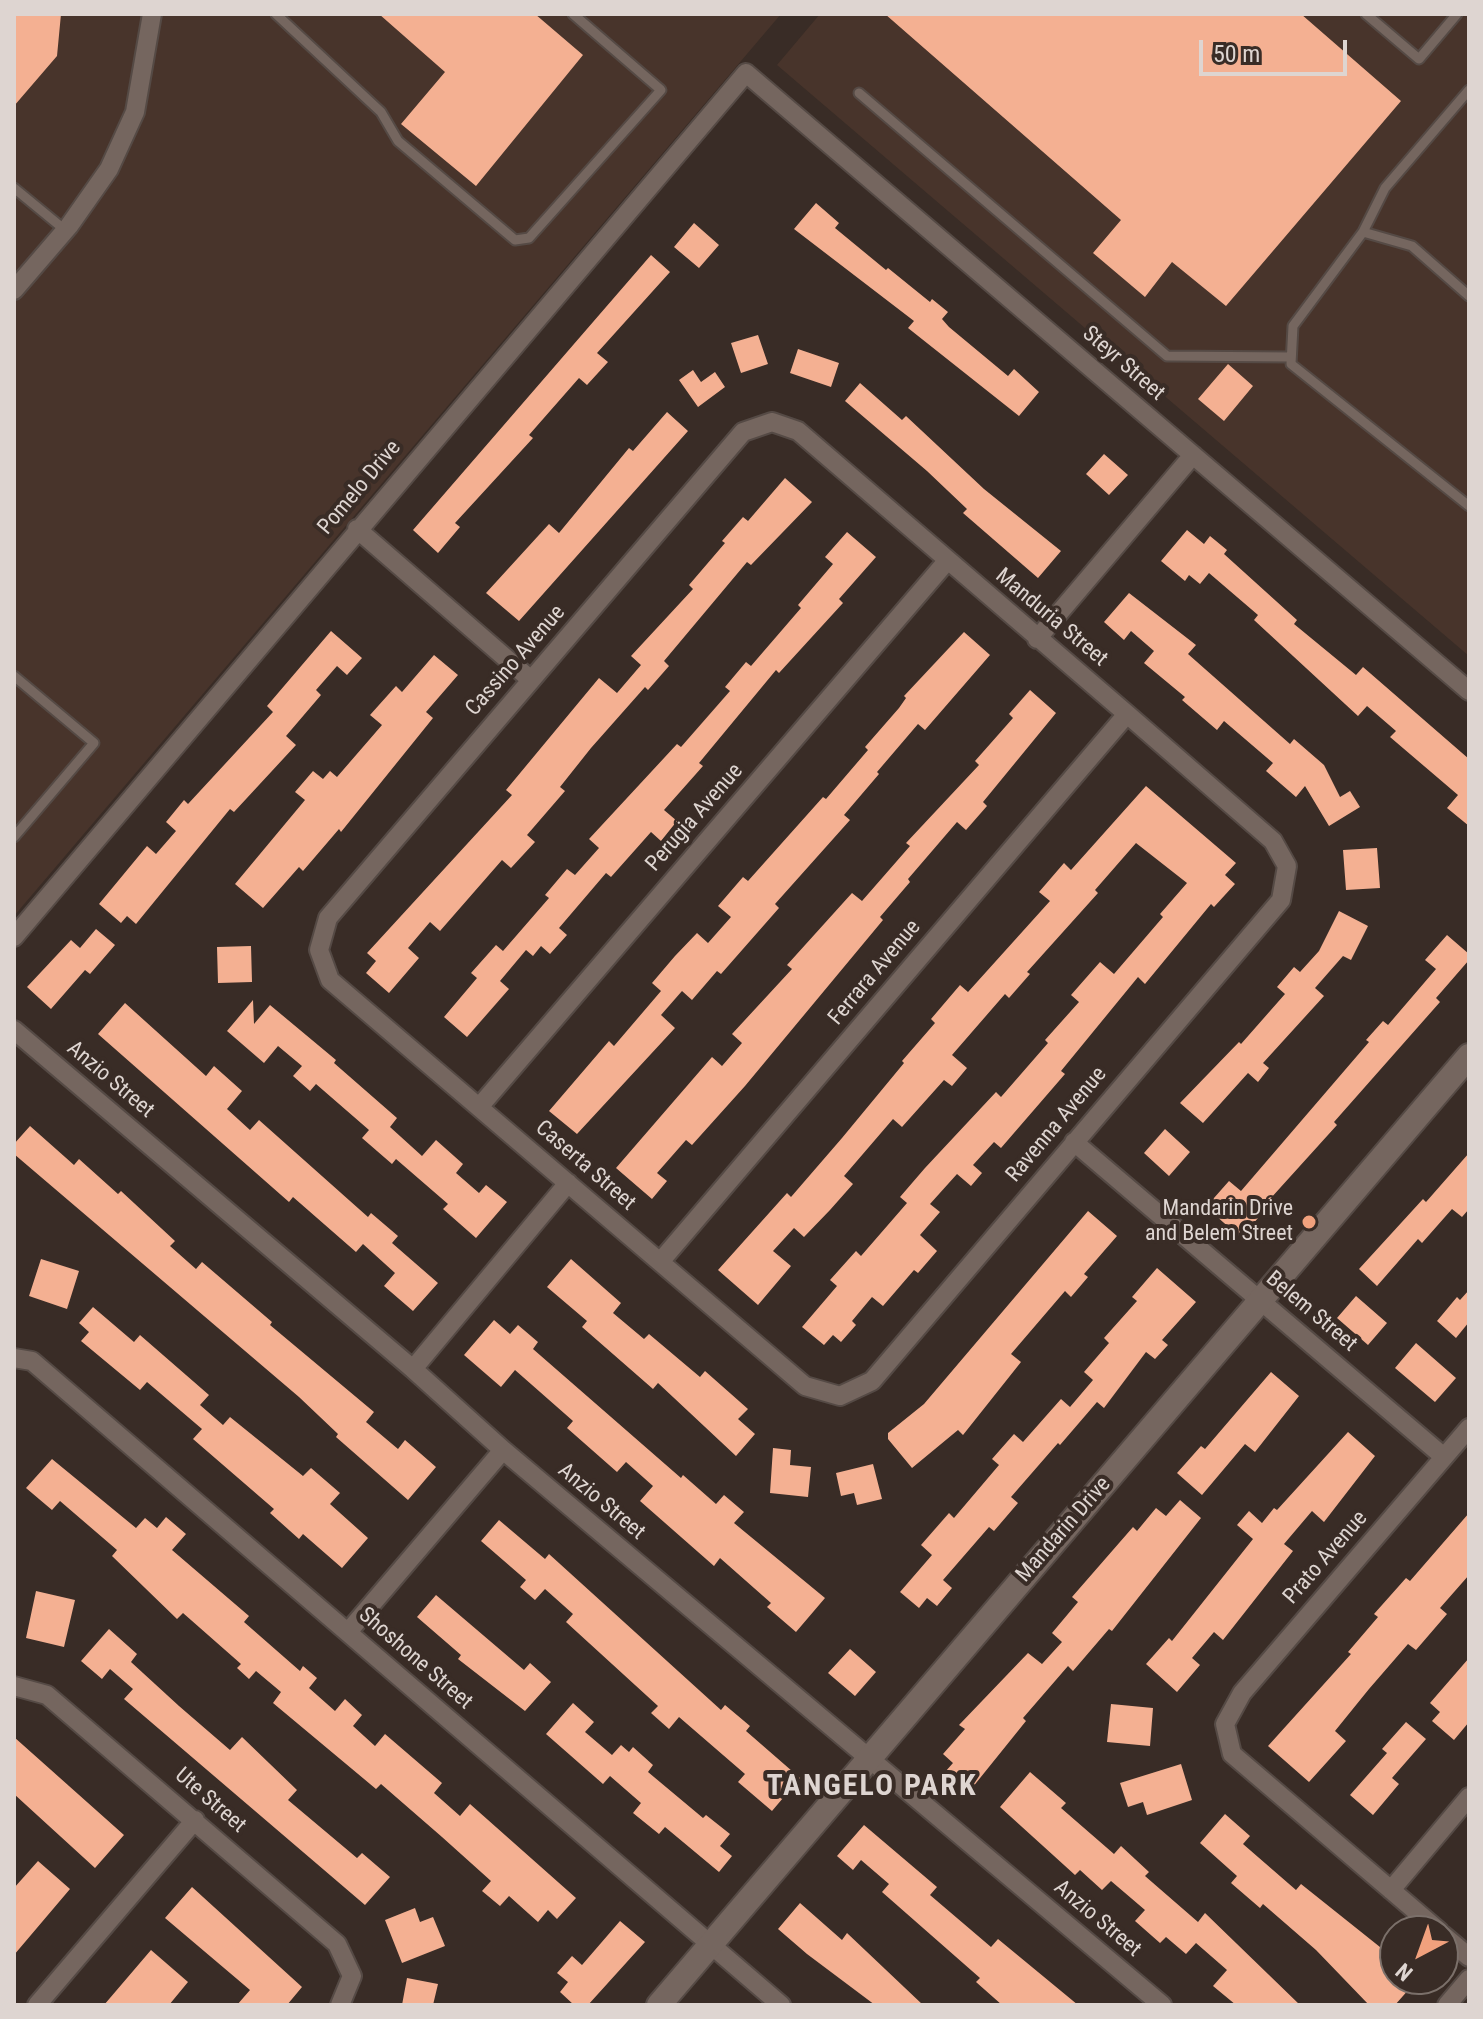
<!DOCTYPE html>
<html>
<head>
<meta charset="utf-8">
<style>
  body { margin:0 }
  #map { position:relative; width:1483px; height:2019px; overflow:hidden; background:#392c26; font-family:"Roboto Condensed",sans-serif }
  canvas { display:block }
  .frame { position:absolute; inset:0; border:16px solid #ded5d1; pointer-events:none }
  .north { position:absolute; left:1379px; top:1915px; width:80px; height:80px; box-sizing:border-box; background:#392c26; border:2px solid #7b706a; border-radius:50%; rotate:221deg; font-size:22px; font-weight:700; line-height:32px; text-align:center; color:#ded5d1 }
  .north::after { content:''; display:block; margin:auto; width:28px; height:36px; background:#f1a17d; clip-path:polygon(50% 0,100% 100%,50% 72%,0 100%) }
  .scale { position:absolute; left:1199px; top:40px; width:148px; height:36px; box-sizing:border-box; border:4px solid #ded5d1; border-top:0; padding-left:10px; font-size:24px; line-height:28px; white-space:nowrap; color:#ded5d1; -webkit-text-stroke:6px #392c26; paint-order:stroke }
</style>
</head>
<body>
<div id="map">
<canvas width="1483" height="2019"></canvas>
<div class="frame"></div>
<div class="north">N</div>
<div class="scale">50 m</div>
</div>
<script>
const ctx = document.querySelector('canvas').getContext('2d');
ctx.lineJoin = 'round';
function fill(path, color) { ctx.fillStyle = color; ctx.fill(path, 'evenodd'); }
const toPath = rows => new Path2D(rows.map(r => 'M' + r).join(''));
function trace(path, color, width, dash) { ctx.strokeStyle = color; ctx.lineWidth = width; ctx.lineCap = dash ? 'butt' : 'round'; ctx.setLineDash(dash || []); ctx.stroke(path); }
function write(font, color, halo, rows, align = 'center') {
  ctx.font = font + ' "Roboto Condensed",sans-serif'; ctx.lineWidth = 8; ctx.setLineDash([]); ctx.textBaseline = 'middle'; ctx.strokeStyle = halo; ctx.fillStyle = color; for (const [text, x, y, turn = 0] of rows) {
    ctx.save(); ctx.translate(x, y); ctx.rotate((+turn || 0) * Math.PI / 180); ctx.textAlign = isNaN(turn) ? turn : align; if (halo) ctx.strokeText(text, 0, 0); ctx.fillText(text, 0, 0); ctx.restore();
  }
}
fill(toPath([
  [14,14,781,14,14,916],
  [820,14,1469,14,1469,656,777,65]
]), '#48342b');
fill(toPath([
  [14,14,61,14,57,56,14,106],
  [379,14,535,14,583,55,476,186,401,124,445,72],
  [885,14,1301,14,1401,101,1226,306,1172,262,1145,297,1093,253,1121,220],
  [816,203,839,223,835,228,886,270,888,268,930,302,932,299,948,312,942,319,949,327,1008,376,1014,369,1039,392,1019,416,908,328,914,321,794,229],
  [694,223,719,245,699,268,674,247],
  [651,255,670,272,597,353,608,362,587,385,579,378,529,435,533,438,455,523,460,527,438,553,413,530],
  [758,335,768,364,741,373,731,343],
  [798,349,839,363,831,387,790,373],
  [1228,364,1253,386,1224,421,1198,399],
  [693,370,701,382,715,372,725,387,698,407,679,380],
  [860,383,902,420,906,416,984,489,1061,551,1038,578,963,513,967,509,927,471,845,401],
  [667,412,688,431,519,621,486,593,549,524,559,533,629,448,633,451],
  [1104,454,1128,475,1109,495,1086,474],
  [785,478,812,502,751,565,747,562,664,661,669,666,648,690,645,687,591,748,560,787,565,791,527,835,535,842,511,868,502,860,440,931,430,922,408,948,419,958,389,993,366,973,376,961,367,953,512,795,506,790,599,678,617,693,641,665,631,656,693,589,689,585,725,543,722,541,743,517,748,521],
  [1187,530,1204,544,1210,536,1227,550,1224,554,1297,620,1294,624,1356,675,1363,667,1469,759,1469,826,1447,808,1458,795,1390,737,1396,731,1367,706,1358,716,1254,620,1258,615,1209,573,1200,584,1189,575,1185,581,1161,561],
  [847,532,876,557,839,599,843,603,779,673,776,670,699,763,703,766,664,810,677,821,661,841,651,832,611,877,606,873,559,928,567,935,550,954,541,946,533,956,526,950,500,981,509,989,467,1037,444,1017,477,978,471,973,496,945,503,951,549,898,545,895,567,869,575,875,599,848,589,839,677,744,681,747,730,691,725,687,746,662,751,666,801,608,798,605,833,564,825,557],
  [1129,593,1196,645,1188,654,1290,744,1294,739,1324,765,1340,797,1350,791,1360,807,1329,826,1305,786,1296,797,1266,771,1273,763,1224,721,1217,730,1182,700,1185,697,1144,663,1154,651,1131,631,1124,640,1104,622],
  [331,631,362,658,347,675,337,666,316,690,321,695,286,736,296,745,234,812,230,809,136,924,127,916,121,923,99,904,147,846,156,854,176,831,166,822,184,800,188,804,273,712,267,706],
  [964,632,990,655,925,730,918,724,877,772,879,774,844,815,850,820,775,904,779,908,721,974,717,971,692,1000,682,991,661,1015,675,1028,577,1134,549,1111,609,1041,614,1046,661,991,652,983,675,956,697,933,708,943,731,917,718,906,743,877,748,881,823,797,826,799,868,750,865,747,899,708,906,698,904,696],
  [434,655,458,675,426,712,433,718,341,832,339,829,303,871,299,867,263,908,235,884,305,800,295,792,313,771,323,779,330,771,337,777,382,725,370,715,396,686,402,692],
  [1030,690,1056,713,983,802,987,806,966,830,957,822,908,879,910,882,880,917,883,920,745,1086,692,1145,686,1140,657,1173,667,1181,652,1199,616,1168,712,1057,722,1066,742,1043,732,1034,792,969,787,965,852,893,862,901,910,846,906,843,979,765,975,761,1013,718,1009,714],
  [1146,786,1236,863,1225,875,1235,884,1214,907,1211,904,1145,984,1138,977,1061,1071,1065,1074,1001,1148,994,1142,973,1165,982,1173,971,1186,957,1174,930,1204,940,1212,920,1235,937,1251,918,1273,914,1270,883,1306,872,1297,852,1321,856,1325,841,1342,833,1335,824,1345,802,1327,837,1286,830,1280,856,1251,861,1256,907,1203,900,1197,925,1168,996,1092,1001,1097,1048,1043,1045,1040,1079,1002,1071,995,1100,962,1114,974,1163,917,1160,914,1187,883,1136,843,1095,890,1098,893,1027,972,1030,974,1009,998,1005,994,952,1055,967,1068,952,1086,944,1080,902,1127,893,1119,844,1176,853,1184,830,1210,804,1237,794,1228,773,1251,791,1266,758,1305,718,1270,787,1193,791,1197,842,1138,904,1063,902,1061,935,1023,931,1019,960,985,968,992,1050,901,1039,892,1064,863,1071,870],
  [1377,848,1380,888,1346,890,1343,850],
  [1339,911,1368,926,1351,960,1343,956,1315,988,1324,996,1263,1063,1269,1068,1258,1082,1248,1073,1203,1123,1180,1103,1239,1042,1241,1044,1285,994,1277,987,1294,967,1300,972,1319,951],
  [96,929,115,945,90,974,85,970,51,1009,27,987,71,940,80,948],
  [1447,935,1469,954,1469,960,1436,998,1440,1002,1334,1122,1337,1125,1261,1209,1264,1211,1241,1238,1206,1207,1229,1181,1241,1191,1369,1042,1366,1040,1383,1021,1388,1025,1436,969,1425,960],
  [251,946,252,982,218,983,217,947],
  [253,1000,254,1024,270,1005,336,1060,334,1063,397,1118,390,1127,422,1156,436,1140,463,1164,456,1173,479,1193,486,1185,507,1202,476,1238,443,1209,448,1204,396,1159,392,1164,362,1138,369,1130,316,1084,310,1091,293,1076,302,1066,278,1046,264,1063,227,1031],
  [125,1003,206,1076,214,1066,242,1091,227,1109,250,1130,259,1120,368,1217,371,1213,398,1236,392,1243,438,1283,413,1311,384,1286,395,1273,363,1244,356,1252,293,1197,289,1202,98,1034],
  [30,1126,74,1165,79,1159,118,1194,121,1191,175,1241,170,1246,196,1269,202,1262,272,1322,270,1325,374,1412,366,1422,398,1449,405,1440,436,1467,408,1500,336,1437,338,1434,299,1397,14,1154,14,1144],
  [1165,1129,1190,1152,1169,1176,1144,1153],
  [1469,1153,1469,1209,1462,1217,1452,1209,1422,1243,1418,1239,1377,1286,1359,1269,1423,1199,1426,1202],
  [1088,1211,1117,1236,1084,1274,1088,1277,1071,1297,1065,1291,1011,1354,1021,1362,963,1435,958,1430,912,1468,888,1439,888,1433,924,1404],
  [41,1259,79,1271,67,1309,29,1296],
  [571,1259,621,1303,613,1313,644,1339,649,1334,700,1377,705,1371,748,1409,738,1419,755,1434,736,1456,658,1383,653,1389,582,1327,587,1321,547,1287],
  [1157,1268,1196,1302,1162,1340,1168,1345,1155,1359,1146,1352,1104,1408,1097,1402,1060,1445,1058,1443,1011,1497,1018,1503,994,1531,989,1527,943,1580,952,1588,937,1606,927,1598,919,1608,900,1592,932,1555,921,1545,949,1513,954,1518,999,1465,992,1459,1014,1434,1023,1442,1061,1399,1070,1407,1093,1380,1084,1372,1109,1343,1104,1338,1137,1301,1132,1297],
  [1469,1290,1469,1322,1456,1338,1437,1321,1457,1297,1460,1300],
  [1356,1296,1387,1323,1368,1345,1337,1318],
  [93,1307,134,1342,140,1335,209,1395,200,1405,223,1425,230,1417,303,1476,311,1468,340,1493,330,1504,368,1538,342,1568,303,1534,299,1539,270,1513,274,1509,193,1439,202,1429,147,1382,140,1390,81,1341,89,1332,79,1323],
  [494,1320,510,1334,518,1325,538,1342,533,1349,681,1478,683,1475,716,1504,724,1495,744,1512,734,1523,825,1598,796,1632,767,1607,771,1603,720,1558,714,1566,640,1501,653,1486,626,1462,617,1472,567,1428,573,1421,515,1370,501,1387,464,1355],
  [1416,1343,1456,1378,1435,1402,1395,1368],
  [1271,1372,1299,1396,1255,1452,1245,1444,1202,1495,1177,1473,1201,1446,1205,1449],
  [1348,1432,1375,1456,1324,1522,1312,1511,1284,1544,1293,1551,1223,1640,1214,1632,1192,1658,1200,1665,1177,1692,1146,1664,1169,1638,1172,1641,1253,1539,1237,1525,1249,1511,1262,1523,1274,1508,1277,1510],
  [773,1448,791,1450,790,1465,811,1467,808,1497,770,1493],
  [52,1459,136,1528,145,1518,157,1528,166,1517,186,1534,172,1550,249,1616,244,1622,300,1671,303,1666,317,1678,309,1688,335,1711,345,1699,362,1715,353,1726,375,1746,385,1734,442,1783,434,1793,460,1816,470,1804,576,1898,557,1919,548,1910,538,1922,509,1896,500,1906,482,1891,491,1881,442,1837,381,1784,376,1789,273,1703,281,1692,256,1671,249,1679,237,1668,241,1664,183,1613,177,1619,112,1556,117,1550,60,1501,52,1510,26,1488],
  [873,1464,882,1499,857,1505,854,1493,841,1496,836,1473],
  [1180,1500,1201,1518,1112,1631,1109,1629,1073,1671,1068,1666,1023,1718,1026,1721,968,1793,945,1772,953,1763,943,1754,965,1729,959,1725,1028,1653,1042,1664,1062,1642,1052,1633,1078,1602,1072,1597,1133,1527,1137,1531,1156,1508,1166,1516],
  [1469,1513,1469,1575,1440,1608,1447,1614,1416,1650,1408,1644,1369,1689,1335,1731,1346,1741,1309,1782,1268,1746,1351,1654,1348,1652,1378,1617,1374,1614,1406,1578,1410,1581],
  [499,1520,545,1559,549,1554,721,1710,725,1705,750,1726,746,1731,800,1778,772,1811,738,1782,745,1774,679,1717,669,1729,651,1713,658,1706,566,1622,573,1614,545,1589,535,1600,520,1587,526,1580,481,1541],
  [36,1591,75,1600,64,1647,26,1638],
  [436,1595,524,1670,530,1663,551,1682,525,1711,458,1659,461,1655,417,1617],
  [109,1629,137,1654,131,1662,179,1706,230,1750,242,1737,297,1790,288,1800,357,1858,362,1853,390,1877,365,1905,124,1699,133,1689,110,1669,102,1679,81,1661],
  [850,1649,876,1672,855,1696,828,1673],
  [1469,1658,1469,1722,1454,1740,1432,1721,1440,1712,1430,1703],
  [573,1703,594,1722,585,1732,612,1755,621,1745,629,1752,633,1747,653,1765,648,1772,703,1818,706,1815,730,1834,720,1846,732,1856,719,1872,665,1827,659,1834,633,1813,641,1803,610,1776,603,1784,546,1734],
  [1111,1704,1153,1708,1150,1746,1107,1742],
  [1406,1722,1426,1739,1392,1778,1399,1784,1373,1815,1350,1795,1387,1753,1382,1749],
  [14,1737,124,1835,95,1868,14,1794],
  [1181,1764,1192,1800,1147,1815,1143,1802,1128,1807,1120,1783],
  [1030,1772,1066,1803,1061,1808,1114,1854,1121,1846,1149,1872,1145,1876,1198,1922,1205,1913,1300,2005,1236,2005,1213,1986,1227,1970,1196,1943,1186,1954,1166,1937,1160,1943,1135,1921,1145,1910,1111,1881,1102,1890,1080,1870,1075,1875,1000,1807],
  [1225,1814,1250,1836,1243,1844,1296,1890,1301,1884,1395,1959,1395,1979,1418,1979,1395,2005,1369,2005,1316,1950,1263,1904,1260,1908,1231,1883,1237,1876,1200,1843],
  [864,1825,937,1887,930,1895,991,1947,998,1939,1078,2005,1002,2005,976,1982,980,1978,882,1892,889,1884,861,1860,853,1870,837,1856],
  [38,1861,70,1889,14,1955,14,1888],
  [192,1887,302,1987,287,2005,237,2005,250,1990,165,1918],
  [800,1903,842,1940,847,1933,923,2005,875,2005,807,1954,778,1929],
  [415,1908,420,1922,433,1917,445,1946,402,1963,385,1920],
  [620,1921,645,1942,588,2005,574,2005,560,1992,568,1982,557,1973,572,1956,582,1965],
  [151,1950,188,1982,169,2005,104,2005],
  [407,1978,438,1984,433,2005,402,2005]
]), '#f4b092');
const lane = toPath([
  [276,14,381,112,398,141,515,240,529,238,661,90,573,14],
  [1366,14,1419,59,1457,14],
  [859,93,1167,356,1291,357],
  [14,188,65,230],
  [1363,232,1385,188,1469,90],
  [1469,296,1412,246,1363,232,1293,326,1291,364,1469,506],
  [14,676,94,743,14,837]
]);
const street = toPath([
  [14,290,69,226,109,169,135,112,152,14],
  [772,422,798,431,1127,714,1273,841,1287,866,1281,900,872,1381,840,1396,805,1386,660,1262,330,980,319,950,328,918,743,432,772,422],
  [357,529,531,680],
  [1037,639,1193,455],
  [14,937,746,73,1469,691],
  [14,1030,413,1369,503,1450,1162,2005],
  [480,1106,947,561],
  [1074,1142,1444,1457],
  [660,1262,1127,714],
  [14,1358,32,1361,781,2005],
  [413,1369,568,1183],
  [348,1632,503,1450],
  [14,1686,47,1695,337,1944,352,1976,340,2005],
  [1391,1890,1469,1797],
  [1439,1931,1232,1754,1225,1724,1242,1693,1469,1428],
  [1443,1935,1469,1957],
  [37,2005,195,1820],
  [1447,2005,1469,1979]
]);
const secondary = toPath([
  [659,2005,1469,1056]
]);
trace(lane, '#554a45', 13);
trace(street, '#554a45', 22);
trace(secondary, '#554a45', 28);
trace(lane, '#75665f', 9);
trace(street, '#75665f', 18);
trace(secondary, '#75665f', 24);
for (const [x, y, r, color] of [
  [1309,1222,8,"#f1a17d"]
]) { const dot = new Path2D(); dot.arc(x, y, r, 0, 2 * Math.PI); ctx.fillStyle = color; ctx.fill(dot); trace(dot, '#392c26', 3); }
write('22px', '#ded5d1', '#392c26', [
  ["Steyr Street",1123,364,41],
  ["Pomelo Drive",360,488,-50],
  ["Manduria Street",1051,618,40],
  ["Cassino Avenue",516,661,-49],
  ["Perugia Avenue",695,818,-49],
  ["Ferrara Avenue",875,973,-50],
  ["Anzio Street",110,1080,40],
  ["Ravenna Avenue",1057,1125,-50],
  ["Caserta Street",585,1166,41],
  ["Belem Street",1311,1312,40],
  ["Anzio Street",601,1502,40],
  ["Mandarin Drive",1064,1530,-49],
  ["Prato Avenue",1326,1558,-49],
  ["Shoshone Street",415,1659,41],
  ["Ute Street",210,1801,41],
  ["Anzio Street",1097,1919,40]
]);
write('22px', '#ded5d1', '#392c26', [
  ["Mandarin Drive",1293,1209],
  ["and Belem Street",1293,1234]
], 'right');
ctx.letterSpacing = '2px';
write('bold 30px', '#ded5d1', '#392c26', [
  ["TANGELO PARK",872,1787]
]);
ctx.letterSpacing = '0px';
</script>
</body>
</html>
